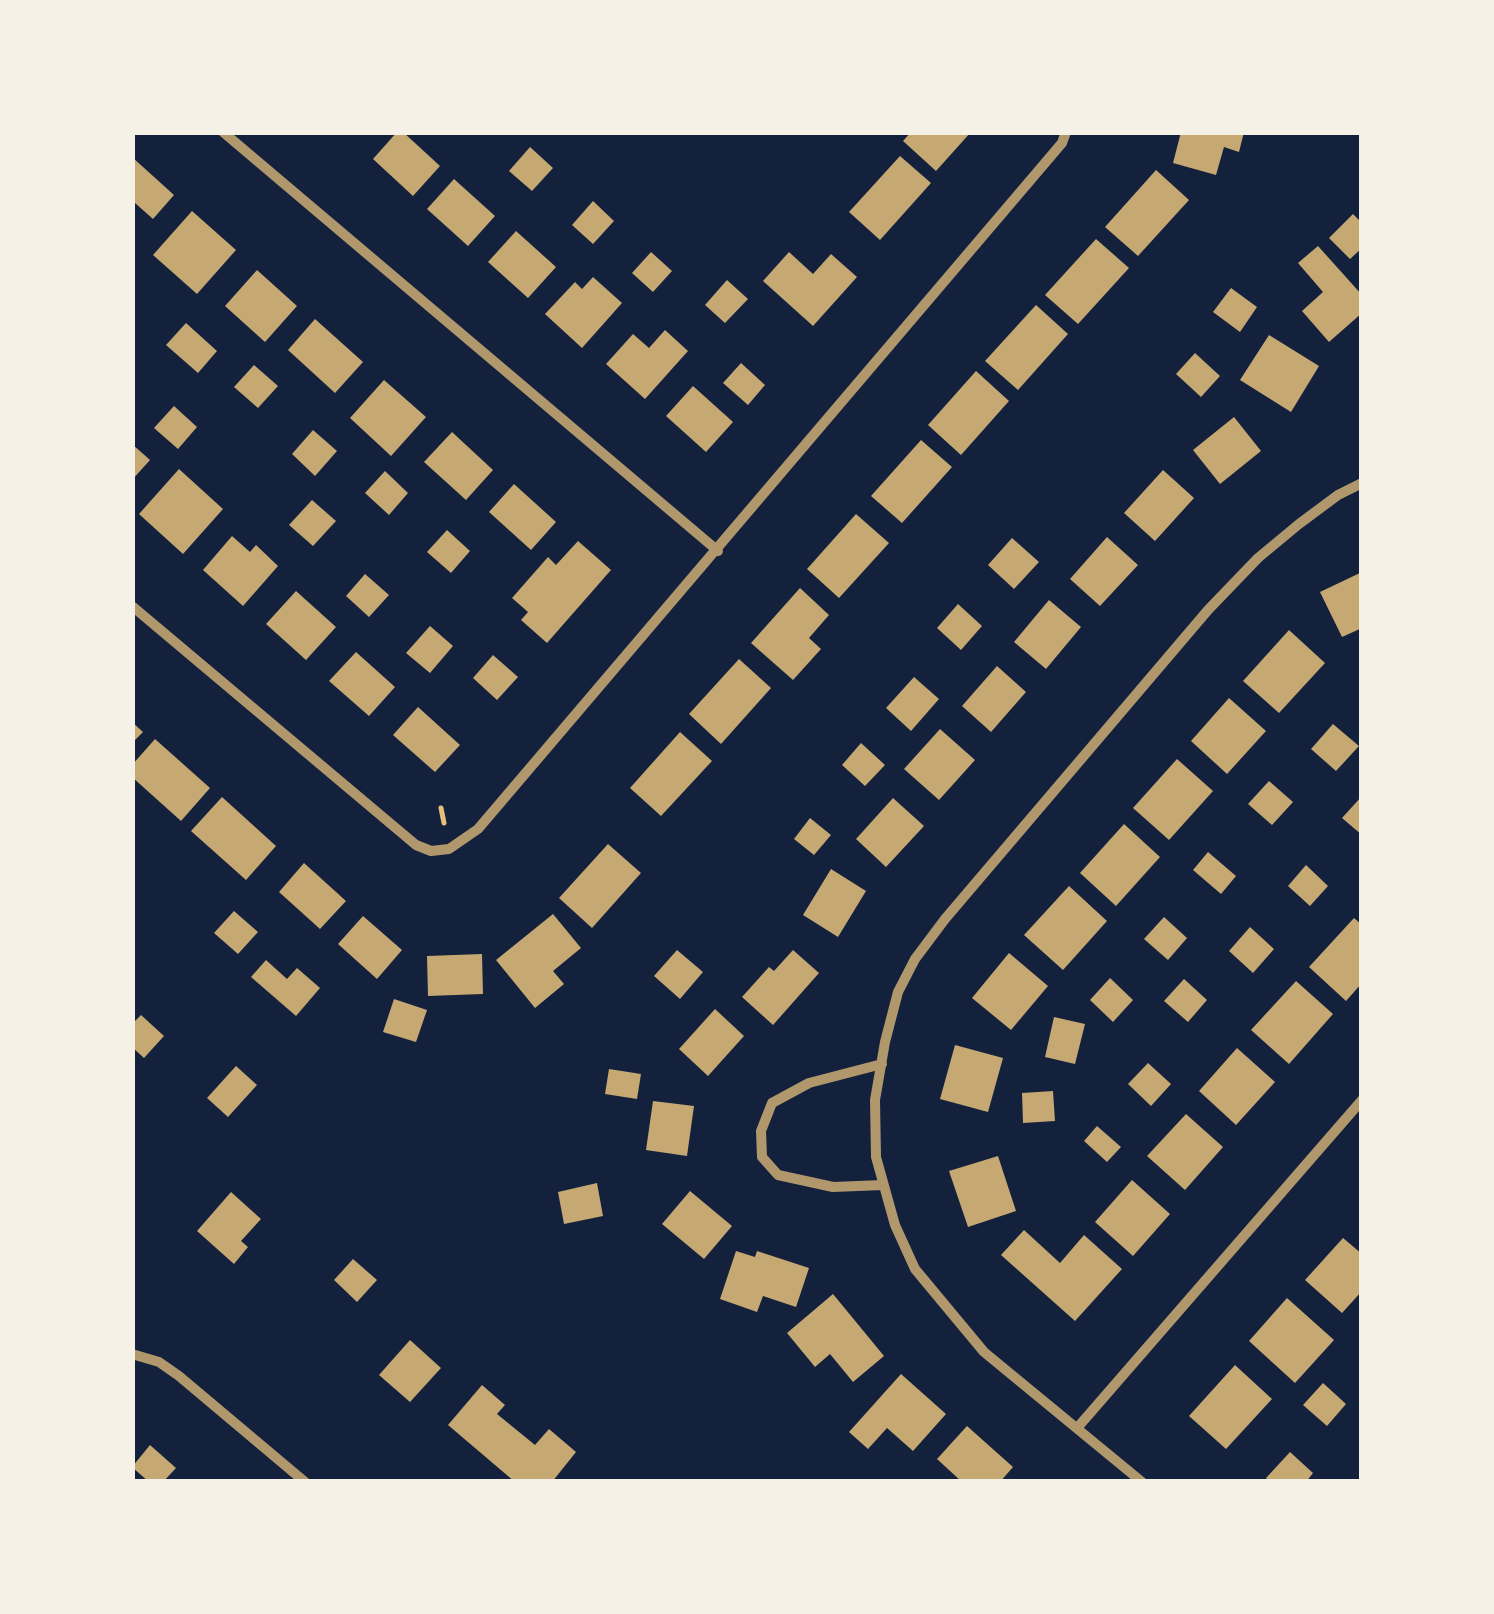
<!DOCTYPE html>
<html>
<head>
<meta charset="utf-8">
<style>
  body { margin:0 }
  #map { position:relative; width:1494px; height:1614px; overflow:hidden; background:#14213d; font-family:Figtree,sans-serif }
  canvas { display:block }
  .frame { position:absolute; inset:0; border:135px solid #f6f1e7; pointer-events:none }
</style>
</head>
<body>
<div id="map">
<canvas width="1494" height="1614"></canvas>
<div class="frame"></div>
</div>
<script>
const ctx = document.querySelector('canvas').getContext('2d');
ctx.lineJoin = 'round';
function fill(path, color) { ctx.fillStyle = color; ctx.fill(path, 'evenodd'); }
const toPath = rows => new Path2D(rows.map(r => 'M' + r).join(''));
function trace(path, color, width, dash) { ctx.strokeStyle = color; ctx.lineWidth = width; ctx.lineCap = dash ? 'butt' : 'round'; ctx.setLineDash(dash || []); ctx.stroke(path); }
fill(toPath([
  [397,132,403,132,440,166,413,196,373,159],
  [911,132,971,132,936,171,903,141],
  [1181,132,1244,132,1239,152,1224,147,1216,175,1173,163],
  [530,147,553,168,532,191,509,171],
  [900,156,931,183,880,240,849,212],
  [132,157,174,195,153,219,135,203,132,206],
  [1156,170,1189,200,1138,256,1105,227],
  [454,179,495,216,468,246,427,209],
  [593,201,614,221,593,244,572,225],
  [192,211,236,250,197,294,153,255],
  [1353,214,1362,223,1362,248,1350,259,1329,238],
  [516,231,556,267,528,298,488,262],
  [1096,239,1129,268,1078,324,1045,295],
  [1318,246,1362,295,1362,313,1329,342,1302,311,1323,292,1298,263],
  [651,252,672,271,653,292,632,273],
  [789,252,813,274,831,254,857,277,813,326,763,281],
  [257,270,297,306,265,342,225,306],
  [593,277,622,303,582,348,545,314,575,282,582,289],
  [727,280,748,299,725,323,705,305],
  [1231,288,1257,307,1240,332,1213,312],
  [1036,305,1068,334,1018,390,985,361],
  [315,319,363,362,335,393,288,350],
  [186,323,217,351,198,373,166,345],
  [665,330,688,351,645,399,606,364,633,334,649,348],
  [1269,335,1319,366,1291,412,1240,380],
  [1195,353,1220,376,1201,397,1176,374],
  [741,363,765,385,748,405,723,383],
  [254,365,278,386,258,408,234,387],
  [976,371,1009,401,961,455,928,425],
  [384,380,426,417,391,456,350,418],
  [693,386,733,422,706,452,666,416],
  [174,406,197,427,178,449,154,428],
  [1234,417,1261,451,1220,484,1193,450],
  [313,430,337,451,315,476,292,454],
  [452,432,493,470,466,500,424,462],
  [921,440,952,467,902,523,871,496],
  [132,444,150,460,132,480],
  [179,469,223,509,183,554,139,514],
  [1163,470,1194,498,1155,541,1124,513],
  [385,471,408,493,389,515,365,493],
  [514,484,556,522,531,550,489,512],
  [312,500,336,521,313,546,289,525],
  [856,514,889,543,839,598,807,569],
  [447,530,470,551,451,573,427,552],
  [232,536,250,552,256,545,278,566,243,606,203,570],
  [1107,537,1138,565,1100,606,1070,579],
  [1012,538,1039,562,1014,589,988,565],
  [578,541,611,570,547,643,521,620,528,612,512,598,548,557,556,565],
  [1362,572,1362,628,1342,637,1320,592],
  [365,574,389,595,369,617,346,596],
  [800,588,829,615,809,638,821,649,793,680,751,643],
  [296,591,336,627,306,660,266,624],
  [1049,600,1081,627,1046,669,1014,642],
  [958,604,982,626,961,650,937,628],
  [430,626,453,646,430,673,406,653],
  [1289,630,1325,663,1279,713,1243,681],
  [356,652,395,687,369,716,329,681],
  [493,655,518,677,497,700,473,678],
  [739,659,771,688,721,744,689,714],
  [997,666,1026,692,991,732,962,706],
  [914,677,939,699,911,731,886,708],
  [1229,698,1266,731,1227,774,1191,741],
  [418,707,460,745,435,772,393,735],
  [132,722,143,732,132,743],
  [1333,724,1359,746,1336,771,1311,749],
  [940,729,975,760,939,800,904,769],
  [680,732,712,761,661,816,630,788],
  [155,739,210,788,181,821,132,777,132,765],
  [861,743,885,765,865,786,842,765],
  [1177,759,1213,791,1169,840,1133,808],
  [1269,781,1293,802,1272,825,1248,804],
  [1362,796,1362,835,1342,818],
  [222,797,276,846,246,880,191,831],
  [893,798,924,826,886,867,856,839],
  [810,818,831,835,814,855,794,839],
  [1124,824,1160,857,1116,906,1080,873],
  [608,844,641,873,592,928,559,898],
  [1208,852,1236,876,1221,894,1193,870],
  [304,863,346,901,320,929,279,892],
  [1306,865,1328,886,1310,906,1288,886],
  [831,869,866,891,838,937,803,915],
  [1069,886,1107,921,1063,970,1024,935],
  [234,911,258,932,238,954,214,933],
  [553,914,581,948,553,971,564,984,535,1008,496,960],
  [363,916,402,950,377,979,338,944],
  [1164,917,1187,938,1168,960,1144,939],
  [1354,918,1362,925,1362,983,1346,1001,1309,967],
  [1250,927,1274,949,1253,973,1229,951],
  [677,950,703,972,680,999,654,976],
  [793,950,819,973,773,1025,742,997,769,967,774,971],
  [1009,953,1048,986,1011,1030,972,998],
  [482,954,483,994,428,996,427,956],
  [266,960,287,979,297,968,320,988,296,1016,251,977],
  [1110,978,1133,1000,1113,1022,1090,1000],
  [1184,979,1207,1000,1188,1022,1164,1001],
  [1296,981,1333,1014,1289,1064,1251,1030],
  [394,999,427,1010,416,1042,383,1032],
  [715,1009,744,1036,708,1076,679,1049],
  [141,1015,164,1036,144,1058,132,1047,132,1024],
  [1054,1017,1085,1024,1075,1064,1045,1057],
  [955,1045,1003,1058,988,1112,940,1099],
  [1237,1048,1275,1082,1236,1125,1199,1091],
  [1148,1063,1171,1084,1151,1106,1128,1084],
  [236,1066,257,1085,228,1117,207,1098],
  [609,1069,641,1074,637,1099,605,1094],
  [1053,1091,1055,1121,1023,1123,1022,1093],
  [653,1101,694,1106,687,1156,646,1150],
  [1186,1114,1223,1147,1185,1190,1147,1156],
  [1097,1126,1121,1147,1107,1162,1084,1141],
  [998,1156,1016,1211,968,1227,949,1171],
  [1132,1180,1170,1214,1133,1256,1095,1222],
  [597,1183,603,1216,564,1224,558,1192],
  [690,1191,732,1226,704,1259,662,1224],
  [231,1192,261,1219,241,1241,248,1247,234,1264,197,1231],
  [1024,1230,1060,1263,1084,1235,1122,1269,1075,1321,1001,1255],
  [1343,1238,1362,1254,1362,1291,1342,1313,1305,1280],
  [736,1251,755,1257,757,1251,809,1268,796,1307,763,1296,757,1312,720,1299],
  [353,1259,377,1280,357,1302,334,1280],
  [833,1294,884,1356,853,1382,830,1354,815,1367,787,1333],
  [1287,1298,1334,1340,1295,1383,1249,1341],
  [410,1340,441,1368,410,1402,379,1375],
  [1235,1365,1272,1399,1226,1449,1189,1416],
  [901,1374,946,1414,913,1451,887,1428,868,1449,849,1432],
  [1323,1383,1346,1404,1327,1426,1303,1405],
  [482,1385,505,1405,497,1414,535,1445,549,1429,576,1452,552,1482,515,1482,448,1425],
  [967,1426,1013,1467,1000,1482,962,1482,937,1459],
  [150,1445,176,1468,163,1482,149,1482,132,1467],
  [1290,1452,1313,1473,1306,1482,1270,1482,1266,1478]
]), '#c6a872');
trace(toPath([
  [441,808,444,823]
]), '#e5c07b', 5);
trace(toPath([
  [223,132,718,551],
  [132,606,416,845,431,851,449,849,478,829,1062,143,1066,132],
  [882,1064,809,1083,772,1103,761,1131,762,1157,778,1175,833,1187,883,1185],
  [132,1354,159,1362,179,1376,305,1482],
  [1078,1427,1362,1100],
  [1142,1482,984,1352,915,1269,895,1225,876,1157,875,1100,885,1042,898,992,915,959,945,919,1208,610,1258,558,1299,524,1338,495,1362,483]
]), '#b1986c', 10);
</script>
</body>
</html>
